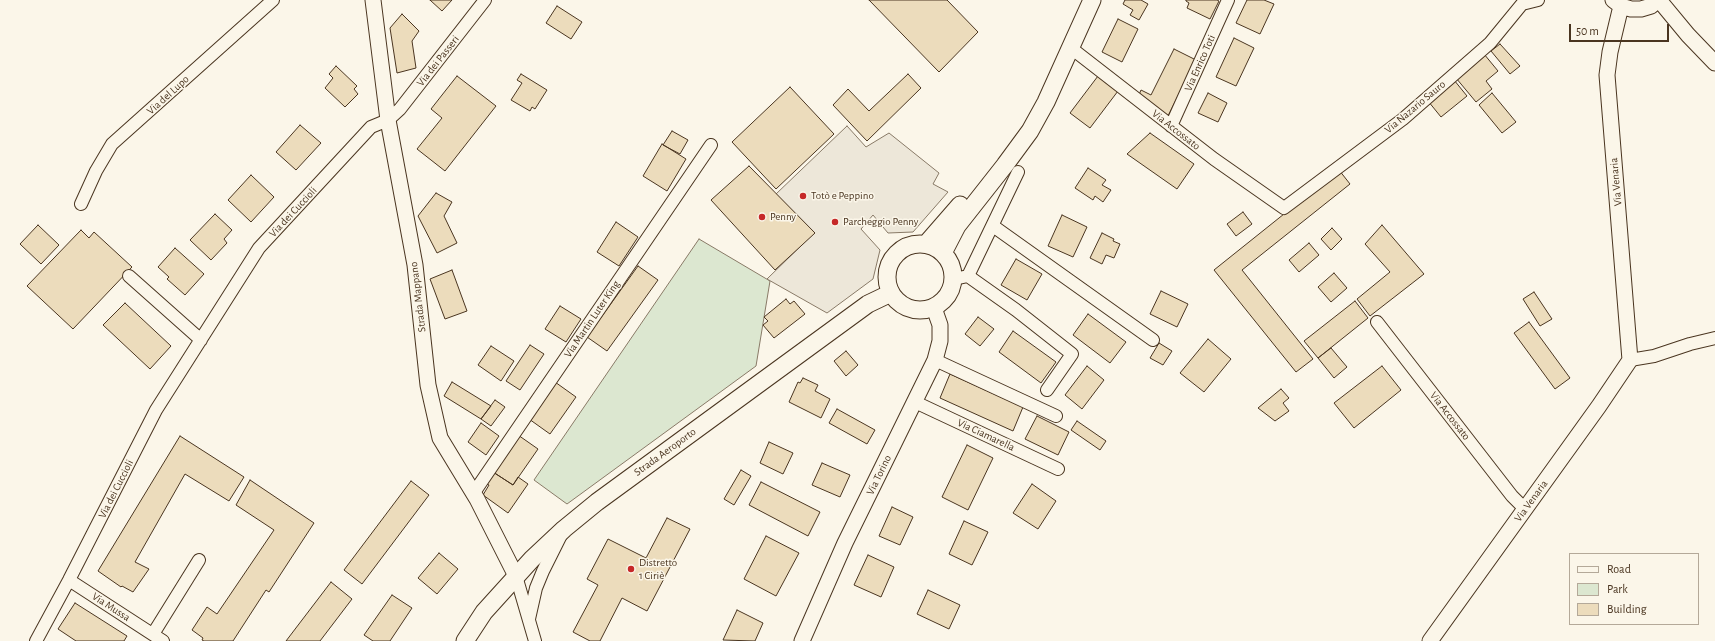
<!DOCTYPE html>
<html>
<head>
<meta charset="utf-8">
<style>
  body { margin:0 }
  #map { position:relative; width:1715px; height:641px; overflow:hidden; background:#fbf6e9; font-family:"Alegreya Sans",sans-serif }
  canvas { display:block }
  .legend { position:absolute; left:1569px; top:553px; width:130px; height:72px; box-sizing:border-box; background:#fbf6e9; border:1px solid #b4a999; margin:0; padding:5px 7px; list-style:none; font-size:12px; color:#4a3520 }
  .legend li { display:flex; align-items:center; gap:8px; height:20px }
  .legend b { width:20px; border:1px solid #b4a999 }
  .scale { position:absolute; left:1569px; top:24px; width:100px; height:18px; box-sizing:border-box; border:2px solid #4a3520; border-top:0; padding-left:5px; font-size:12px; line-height:14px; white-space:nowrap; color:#4a3520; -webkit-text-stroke:3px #fbf6e9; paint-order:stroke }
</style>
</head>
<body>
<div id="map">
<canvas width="1715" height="641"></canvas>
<ul class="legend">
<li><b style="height:5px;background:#fbf6e9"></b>Road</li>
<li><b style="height:11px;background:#dce7d0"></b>Park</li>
<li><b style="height:11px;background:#ecdcbc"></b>Building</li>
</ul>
<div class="scale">50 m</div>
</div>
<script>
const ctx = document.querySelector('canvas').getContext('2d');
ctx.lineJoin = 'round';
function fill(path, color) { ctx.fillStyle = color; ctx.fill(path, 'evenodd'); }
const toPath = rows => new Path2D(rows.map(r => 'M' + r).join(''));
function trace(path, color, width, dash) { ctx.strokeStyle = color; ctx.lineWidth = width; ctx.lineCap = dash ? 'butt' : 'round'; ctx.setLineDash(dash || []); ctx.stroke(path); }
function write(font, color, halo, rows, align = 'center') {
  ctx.font = font + ' "Alegreya Sans",sans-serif'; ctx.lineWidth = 3; ctx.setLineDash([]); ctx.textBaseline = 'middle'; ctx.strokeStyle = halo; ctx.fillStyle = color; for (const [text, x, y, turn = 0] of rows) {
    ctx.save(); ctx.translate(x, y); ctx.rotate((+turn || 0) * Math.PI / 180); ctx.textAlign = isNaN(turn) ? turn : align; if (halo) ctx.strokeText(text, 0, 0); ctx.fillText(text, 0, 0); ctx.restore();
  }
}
const green = toPath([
  [699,239,770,281,756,366,567,504,534,480,699,239]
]);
fill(green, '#dce7d0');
trace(green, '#887966', 1);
const parking = toPath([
  [847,126,866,147,889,133,939,173,933,184,948,192,913,232,888,233,873,215,861,229,880,250,873,279,827,313,767,279,814,233,776,194,847,126]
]);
fill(parking, '#ede7d9');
trace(parking, '#887966', 1);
const building = toPath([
  [430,0,452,0,442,11,430,0],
  [869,0,947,0,978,32,939,72,869,0],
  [1125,0,1141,0,1148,4,1139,20,1130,15,1133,10,1123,4,1125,0],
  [1186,0,1217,0,1219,1,1210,19,1187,8,1189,3,1186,1,1186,0],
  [1247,0,1264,0,1274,4,1260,34,1236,23,1247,0],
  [557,6,582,22,571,39,546,23,557,6],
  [402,14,419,31,412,41,416,68,397,73,390,28,402,14],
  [1118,19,1138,29,1122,62,1102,52,1118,19],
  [1234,38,1254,48,1236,86,1216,77,1234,38],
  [1500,44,1520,66,1510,74,1491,51,1500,44],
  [1174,49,1196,60,1168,116,1165,117,1138,97,1141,90,1151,95,1174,49],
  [1484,54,1498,71,1486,81,1492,89,1476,102,1456,78,1484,54],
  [336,66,357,86,354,89,358,94,345,107,325,88,333,78,329,74,336,66],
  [521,74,547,90,535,109,532,107,530,111,511,100,522,83,517,80,521,74],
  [908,74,921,88,867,141,833,105,848,89,869,111,908,74],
  [457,76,496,106,445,171,417,149,442,118,431,109,457,76],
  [1098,76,1118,91,1090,128,1070,113,1098,76],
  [1454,80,1467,96,1441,117,1428,101,1454,80],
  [790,87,834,134,776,189,732,142,790,87],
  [1208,93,1227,103,1218,122,1198,113,1208,93],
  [1492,93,1516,122,1502,133,1479,105,1492,93],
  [300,125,321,143,296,170,276,152,300,125],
  [672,131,688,140,680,154,663,145,672,131],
  [1150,133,1194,164,1177,189,1127,154,1150,133],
  [662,144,686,159,667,191,643,176,662,144],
  [749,166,815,233,775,270,711,200,749,166],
  [1088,168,1106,180,1102,185,1111,190,1103,202,1095,196,1093,200,1075,188,1088,168],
  [1339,170,1350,184,1242,270,1313,359,1296,372,1214,270,1339,170],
  [251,175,274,197,251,222,228,200,251,175],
  [436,193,452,202,444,216,457,243,437,253,418,216,436,193],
  [1243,212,1252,224,1236,236,1227,224,1243,212],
  [215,214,232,230,224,239,227,243,211,260,190,240,215,214],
  [1062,215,1087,227,1073,257,1048,246,1062,215],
  [616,222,638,237,619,266,597,252,616,222],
  [38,225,59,245,41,264,20,244,38,225],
  [1382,225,1424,274,1370,316,1357,299,1390,272,1365,244,1382,225],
  [1332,228,1342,239,1331,250,1321,239,1332,228],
  [81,230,89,238,94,232,132,267,73,329,27,286,81,230],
  [1102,233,1114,239,1113,241,1120,244,1114,258,1106,255,1102,264,1090,258,1102,233],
  [1309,243,1319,255,1299,272,1289,260,1309,243],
  [175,248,204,274,185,295,167,279,169,277,158,267,175,248],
  [1016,259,1042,274,1027,300,1001,285,1016,259],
  [638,266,658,280,607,351,587,337,638,266],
  [452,270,467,311,445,319,430,279,452,270],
  [1334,273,1347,288,1331,302,1318,287,1334,273],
  [1161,291,1188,304,1177,327,1150,314,1161,291],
  [1534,292,1552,319,1540,326,1523,299,1534,292],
  [786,299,790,304,794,301,805,314,774,338,763,325,768,321,764,317,786,299],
  [1355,301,1368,318,1318,358,1304,341,1355,301],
  [125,303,171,346,150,369,103,325,125,303],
  [560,306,581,319,566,342,545,329,560,306],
  [1088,314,1126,342,1110,363,1073,335,1088,314],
  [978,317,994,329,980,346,965,334,978,317],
  [1529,322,1570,378,1555,389,1514,333,1529,322],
  [1013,331,1056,362,1041,383,999,352,1013,331],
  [1208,339,1231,359,1204,392,1180,373,1208,339],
  [1159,343,1172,351,1163,365,1150,358,1159,343],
  [530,345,544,354,520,390,506,381,530,345],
  [491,346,514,361,501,381,478,365,491,346],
  [1331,348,1347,367,1334,378,1318,358,1331,348],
  [846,351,858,365,846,376,834,361,846,351],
  [1087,366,1104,380,1082,409,1065,395,1087,366],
  [1382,366,1401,390,1354,428,1334,403,1382,366],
  [950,374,1023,407,1013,431,940,398,950,374],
  [803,378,818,385,815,391,830,399,821,418,789,402,798,382,800,383,803,378],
  [452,382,491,406,481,419,444,396,452,382],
  [555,382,576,397,550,434,529,419,555,382],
  [1281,389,1289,398,1283,403,1289,411,1275,421,1258,408,1281,389],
  [495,400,505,407,491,426,481,419,495,400],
  [837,409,875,430,867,444,829,423,837,409],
  [1037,416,1069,432,1058,455,1025,439,1037,416],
  [1077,421,1106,441,1100,450,1071,430,1077,421],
  [481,423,499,436,486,455,468,442,481,423],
  [518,435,538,449,513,485,493,472,518,435],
  [180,436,244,477,229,501,185,474,135,562,149,569,133,592,122,586,121,587,98,571,180,436],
  [769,442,793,453,783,474,760,463,769,442],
  [967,445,993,458,968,510,942,497,967,445],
  [822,463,850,475,840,497,812,485,822,463],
  [741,470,751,476,734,505,724,499,741,470],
  [493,472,513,485,518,477,528,484,508,513,483,495,489,485,485,483,493,472],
  [250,480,314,523,269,592,266,590,233,641,204,641,202,640,203,638,192,630,207,607,217,614,274,530,236,505,250,480],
  [411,481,429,495,362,584,344,570,411,481],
  [761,482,820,512,808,536,749,505,761,482],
  [1032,484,1056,501,1038,529,1013,513,1032,484],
  [892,507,913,517,900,545,879,536,892,507],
  [667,518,690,529,647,611,622,598,600,641,590,641,573,632,598,585,587,579,608,539,646,558,667,518],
  [964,521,988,532,972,565,949,554,964,521],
  [766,536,799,553,776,596,744,579,766,536],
  [439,553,458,569,437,594,418,578,439,553],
  [868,555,894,567,881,597,854,585,868,555],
  [331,582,352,599,320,641,286,641,331,582],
  [928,590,960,605,949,629,917,614,928,590],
  [392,595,412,608,390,641,373,641,364,635,392,595],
  [75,603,127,636,124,641,76,641,58,629,75,603],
  [737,610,763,623,755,641,723,640,737,610]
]);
fill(building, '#ecdcbc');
trace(building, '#4a3520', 1);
const minor = toPath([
  [1071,48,1214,159,1284,208,1403,119,1490,43,1522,4,1538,0],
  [1171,126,1228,0],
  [81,204,96,171,112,144,273,0],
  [993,226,1153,340],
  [129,276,201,340],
  [968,276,1016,310,1072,354,1047,390],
  [954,279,968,276,1018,172],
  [1377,322,1512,496,1525,509],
  [935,360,1056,416],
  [1630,360,1654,356,1690,344,1715,338],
  [915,402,1058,469],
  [473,494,711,145],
  [516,576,535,641],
  [69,580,163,641],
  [529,619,536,588,543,571,560,537],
  [153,634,199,560],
  [36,641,69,580,156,410,259,248,371,127,388,120,400,109,485,0]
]);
const tertiary = toPath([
  [373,0,388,120,415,265,428,385,440,438,477,499,516,576],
  [1613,0,1621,6,1631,9,1641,9,1651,6,1658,0],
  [1659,0,1688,35,1715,63],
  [802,641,845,543,935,360,940,341,940,325,934,308],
  [1430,641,1599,406,1630,360,1607,75,1610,52,1621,6]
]);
const secondary = toPath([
  '887 277a33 33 0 1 1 66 0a33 33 0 1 1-66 0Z',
  [926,244,960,205],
  [943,253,957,226,1005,165,1030,131,1046,102,1092,0],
  [465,641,484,612,532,559,564,529,597,502,868,304,891,293]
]);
trace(minor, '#4a3520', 14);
trace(tertiary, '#4a3520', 17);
trace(secondary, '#4a3520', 19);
trace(minor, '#fbf6e9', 12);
trace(tertiary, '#fbf6e9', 15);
trace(secondary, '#fbf6e9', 17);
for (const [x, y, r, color] of [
  [803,196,4,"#c62828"],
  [762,217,4,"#c62828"],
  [835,222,4,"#c62828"],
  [631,569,4,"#c62828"]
]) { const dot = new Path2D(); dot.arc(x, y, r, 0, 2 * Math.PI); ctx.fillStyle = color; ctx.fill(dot); trace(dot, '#fbf6e9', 1.5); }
write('11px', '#4a3520', '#fbf6e9', [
  ["Via dei Passeri",438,61,-52],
  ["Via Enrico Toti",1200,63,-66],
  ["Via del Lupo",168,95,-42],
  ["Via Nazario Sauro",1415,107,-40],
  ["Via Accossato",1176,130,38],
  ["Via Venaria",1616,182,-95],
  ["Via dei Cuccioli",293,212,-47],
  ["Strada Mappano",418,297,-97],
  ["Via Martin Luter King",592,319,-56],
  ["Via Accossato",1450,416,52],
  ["Via Ciamarella",986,435,25],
  ["Strada Aeroporto",665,452,-36],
  ["Via Torino",879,475,-64],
  ["Via dei Cuccioli",116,489,-63],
  ["Via Venaria",1531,501,-54],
  ["Via Mussa",111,607,33]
]);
write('11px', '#4a3520', '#fbf6e9', [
  ["Totò e Peppino",811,196],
  ["Penny",770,217],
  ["Parcheggio Penny",843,222],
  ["Distretto",639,563],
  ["1 Ciriè",639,576]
], 'left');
</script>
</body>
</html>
